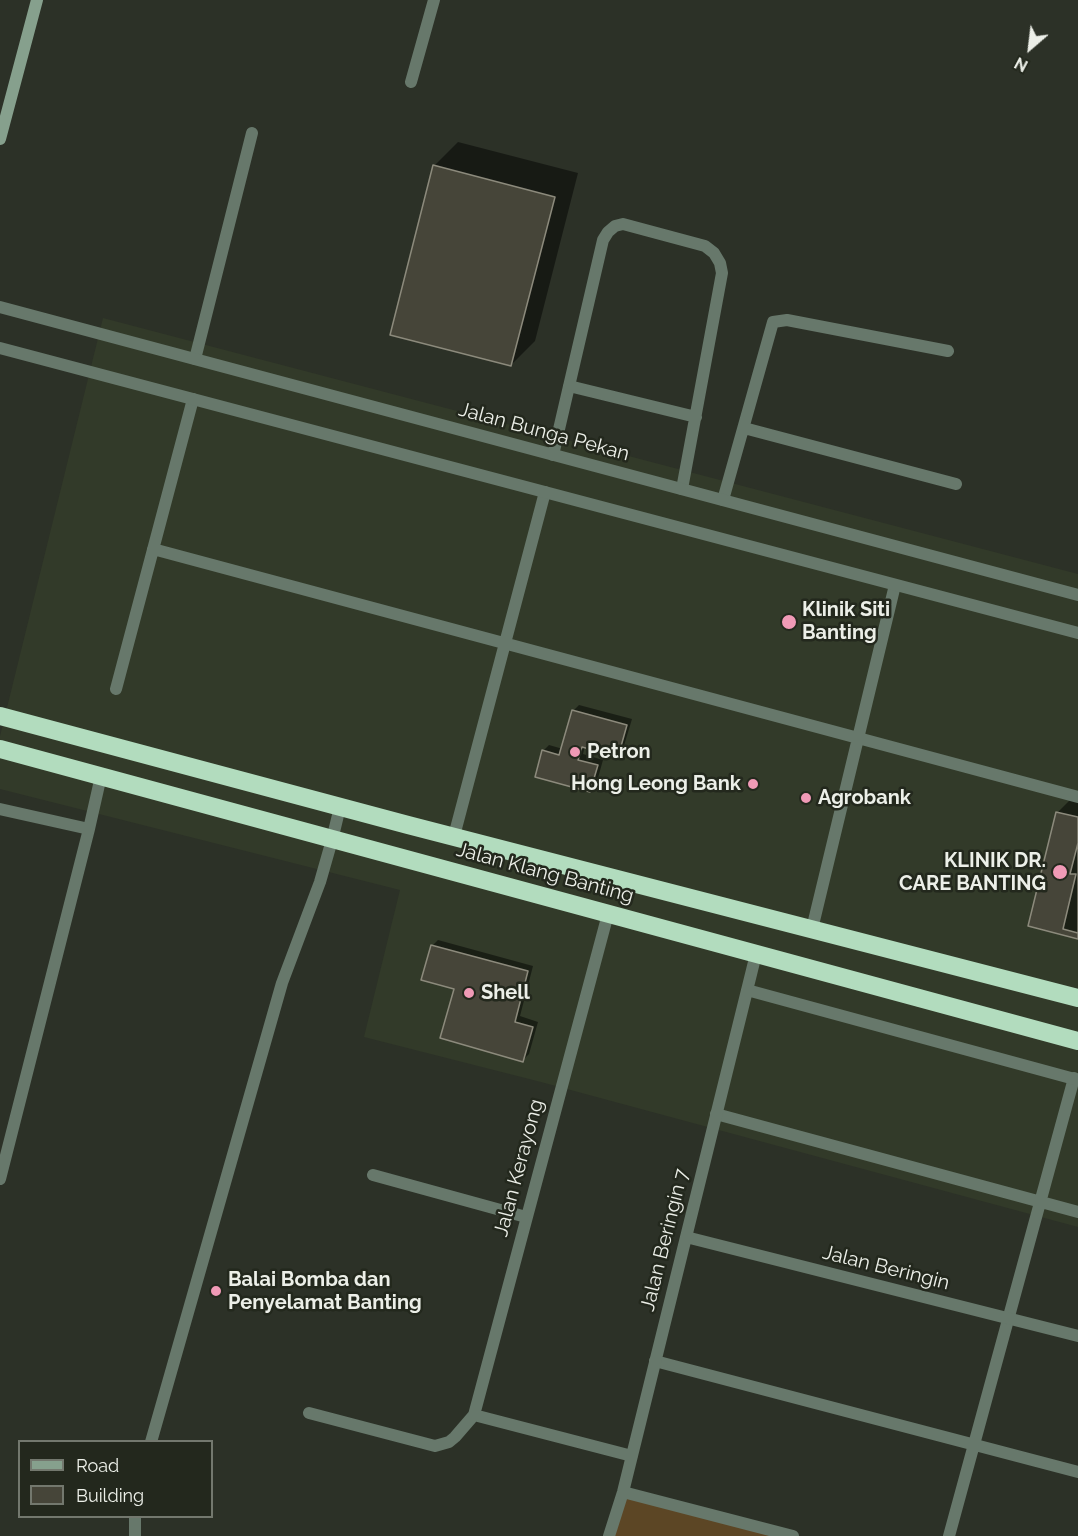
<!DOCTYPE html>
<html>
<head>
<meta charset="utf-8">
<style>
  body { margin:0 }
  #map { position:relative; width:1078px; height:1536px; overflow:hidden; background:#2c3127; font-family:Raleway,sans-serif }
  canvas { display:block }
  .legend { position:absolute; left:18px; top:1440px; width:195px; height:78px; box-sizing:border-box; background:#23281d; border:2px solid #73786e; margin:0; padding:8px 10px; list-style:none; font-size:18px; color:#ecefe8 }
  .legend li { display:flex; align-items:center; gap:12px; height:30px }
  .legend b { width:30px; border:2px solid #73786e }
  .north { position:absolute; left:1000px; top:18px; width:60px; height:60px; -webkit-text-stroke:4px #23281d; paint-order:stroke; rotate:208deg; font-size:16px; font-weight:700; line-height:24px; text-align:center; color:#ecefe8 }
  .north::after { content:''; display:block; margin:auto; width:21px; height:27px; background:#ecefe8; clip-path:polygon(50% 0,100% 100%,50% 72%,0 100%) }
</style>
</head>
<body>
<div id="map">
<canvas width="1078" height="1536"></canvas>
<ul class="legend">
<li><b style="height:8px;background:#86a08d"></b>Road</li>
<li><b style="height:16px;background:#464539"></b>Building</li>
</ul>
<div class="north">N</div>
</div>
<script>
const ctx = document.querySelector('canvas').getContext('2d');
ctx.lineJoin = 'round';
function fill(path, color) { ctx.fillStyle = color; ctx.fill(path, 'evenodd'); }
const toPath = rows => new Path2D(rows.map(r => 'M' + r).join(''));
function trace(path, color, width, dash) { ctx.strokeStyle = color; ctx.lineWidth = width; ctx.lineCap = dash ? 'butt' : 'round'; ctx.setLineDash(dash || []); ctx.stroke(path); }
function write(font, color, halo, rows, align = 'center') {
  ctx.font = font + ' Raleway,sans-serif'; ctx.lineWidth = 5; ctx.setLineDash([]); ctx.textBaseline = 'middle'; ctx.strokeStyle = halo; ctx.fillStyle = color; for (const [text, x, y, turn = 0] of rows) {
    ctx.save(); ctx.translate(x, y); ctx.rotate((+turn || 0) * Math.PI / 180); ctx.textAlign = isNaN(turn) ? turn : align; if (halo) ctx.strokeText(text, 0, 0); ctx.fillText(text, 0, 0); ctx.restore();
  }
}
fill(toPath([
  [103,318,1078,574,1078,1227,541,1082,364,1037,400,890,0,789,0,736]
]), '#323a29');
fill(toPath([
  [623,1492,793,1536,609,1536]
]), '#5c4625');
fill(toPath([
  [458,142,578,173,535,341,511,365,434,166],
  [579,705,632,719,623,749,618,755,585,746,583,754,603,760,596,785,590,791,543,751,549,745,563,749,574,710],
  [1078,792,1078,937,1030,925,1058,812],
  [438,940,533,966,520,1016,538,1022,529,1054,523,1060,456,988,423,979,433,945]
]), '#0007');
const building = toPath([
  [433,165,555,197,511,366,390,335,433,165],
  [572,710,627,725,618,757,582,747,578,760,598,765,590,792,535,777,542,750,559,755,572,710],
  [1056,812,1078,817,1078,939,1028,926,1056,812],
  [1078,843,1078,933,1063,929,1076,874,1070,874,1078,843],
  [431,945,528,971,515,1022,533,1027,523,1062,440,1038,454,989,421,980,431,945]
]);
fill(building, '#464539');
trace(building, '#8c8a7c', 1.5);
trace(toPath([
  [411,82,434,0],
  [195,359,252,133],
  [569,386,696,417],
  [744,428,956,484],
  [553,455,603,240,608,232,615,226,623,224,705,246,714,253,720,263,722,273,682,489],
  [723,500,773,322,787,320,948,351],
  [153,549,1078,797],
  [116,689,193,399],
  [0,809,89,829,101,776],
  [454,836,545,492],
  [812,929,895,585],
  [716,1114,1078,1212],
  [0,1179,89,829],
  [655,1361,1078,1472],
  [151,1442,282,983,320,882,332,840],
  [135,1516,135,1536],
  [949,1536,1074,1078]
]), '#67786b', 12);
trace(toPath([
  [0,307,1078,595],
  [0,348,1078,633],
  [332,840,340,807],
  [747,990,1078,1080],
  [373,1175,526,1217],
  [686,1237,1078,1336],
  [309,1413,435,1446,449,1442,455,1437,474,1415,608,914],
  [474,1415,632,1456],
  [623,1492,793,1536],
  [609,1536,623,1492,756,954]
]), '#67786b', 12);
trace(toPath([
  [0,139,37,0]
]), '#86a08d', 12);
trace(toPath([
  [0,716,408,825,1078,998],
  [0,749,1078,1041]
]), '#b2dcbe', 18);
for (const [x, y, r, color] of [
  [789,622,8,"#f09ab6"],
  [575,752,6,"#f09ab6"],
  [753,784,6,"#f09ab6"],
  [806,798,6,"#f09ab6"],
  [1060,872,8,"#f09ab6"],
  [469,993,6,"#f09ab6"],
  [216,1291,6,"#f09ab6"]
]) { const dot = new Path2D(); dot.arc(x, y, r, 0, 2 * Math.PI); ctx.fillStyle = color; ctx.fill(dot); trace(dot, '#23281d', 2); }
write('20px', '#ecefe8', '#23281d', [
  ["Jalan Bunga Pekan",544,432,15],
  ["Jalan Klang Banting",545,873,15],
  ["Jalan Kerayong",519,1168,-75],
  ["Jalan Beringin 7",665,1240,-76],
  ["Jalan Beringin",886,1268,14]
]);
write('bold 20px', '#ecefe8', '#23281d', [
  ["Klinik Siti",802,610],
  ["Banting",802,633],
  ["Petron",587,752],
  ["Hong Leong Bank",741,784,"right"],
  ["Agrobank",818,798],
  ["KLINIK DR.",1046,861,"right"],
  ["CARE BANTING",1046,884,"right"],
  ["Shell",481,993],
  ["Balai Bomba dan",228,1280],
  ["Penyelamat Banting",228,1303]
], 'left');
</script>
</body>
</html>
